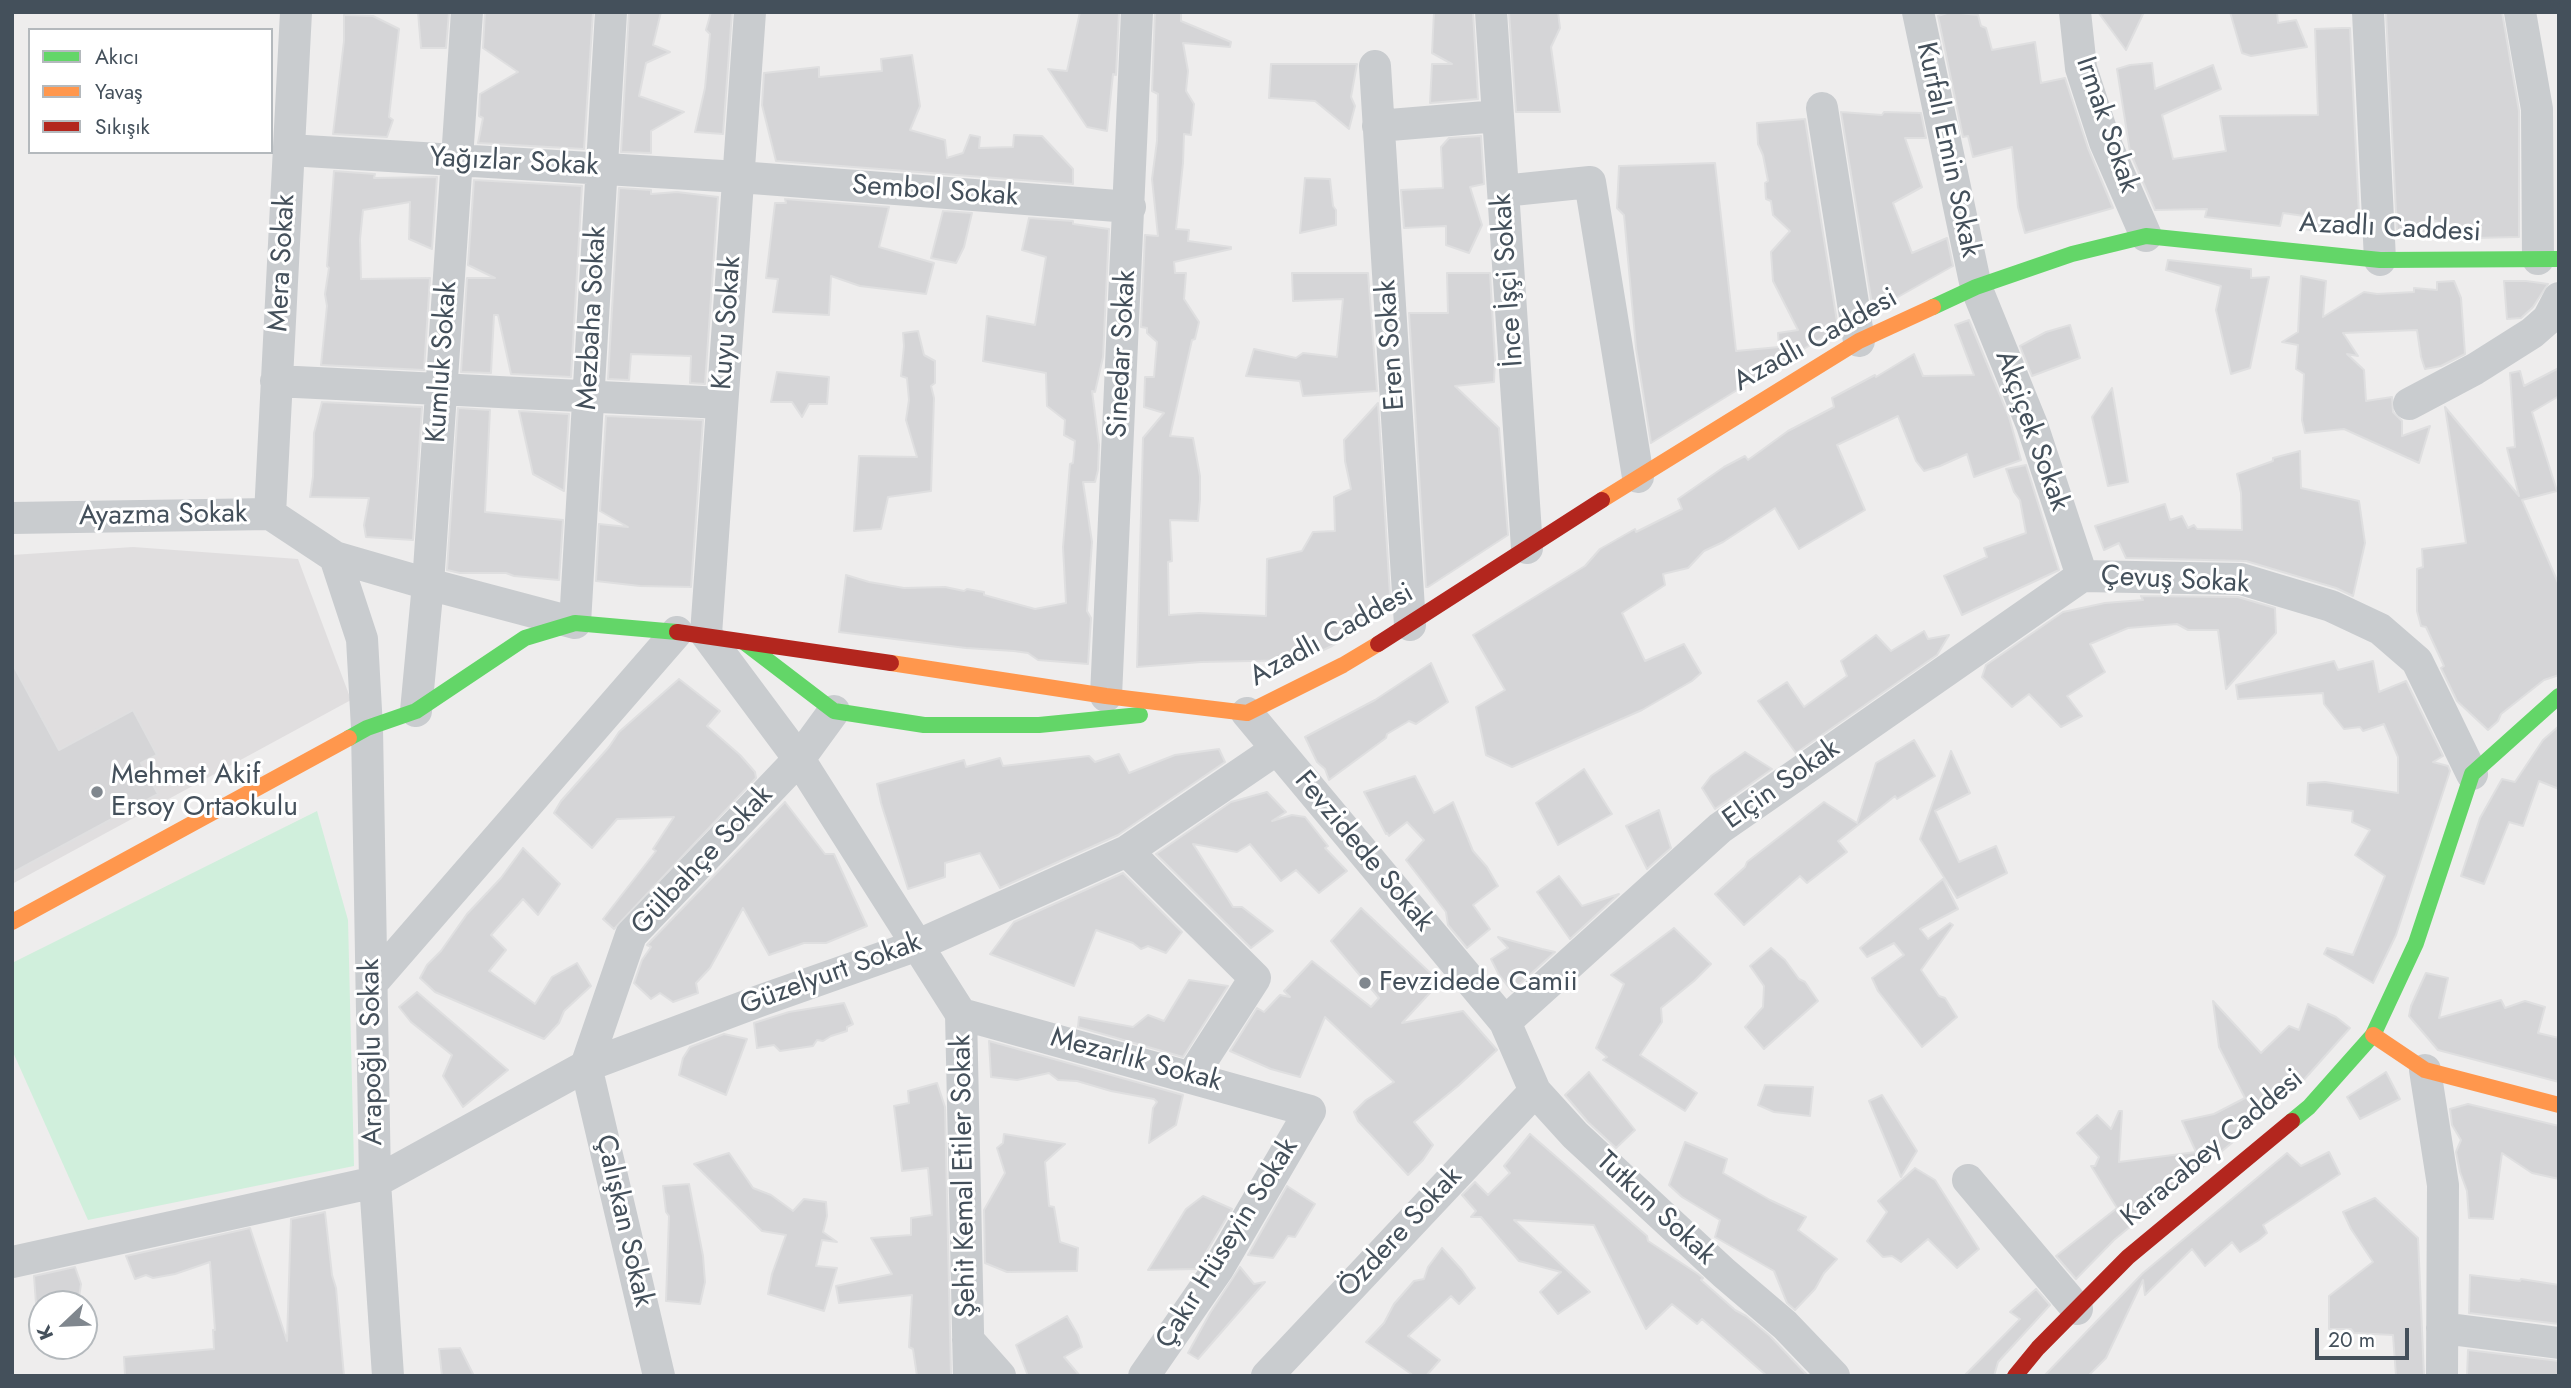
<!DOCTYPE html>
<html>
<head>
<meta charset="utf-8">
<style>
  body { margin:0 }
  #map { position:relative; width:2571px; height:1388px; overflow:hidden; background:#eeeded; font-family:Jost,sans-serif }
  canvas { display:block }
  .frame { position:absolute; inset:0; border:14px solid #44505b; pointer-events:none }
  .legend { position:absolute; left:28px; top:28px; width:245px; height:126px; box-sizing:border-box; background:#fff; border:2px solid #b4b9bd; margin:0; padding:9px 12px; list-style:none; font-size:21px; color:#44505b }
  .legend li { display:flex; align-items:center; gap:14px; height:35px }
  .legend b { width:35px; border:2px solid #b4b9bd }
  .north { position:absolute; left:28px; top:1290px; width:70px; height:70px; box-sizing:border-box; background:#fff; border:2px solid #b4b9bd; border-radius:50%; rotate:247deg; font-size:19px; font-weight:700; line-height:28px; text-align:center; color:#44505b }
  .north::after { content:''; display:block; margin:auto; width:24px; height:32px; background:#80878e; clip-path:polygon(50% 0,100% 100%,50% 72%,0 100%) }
  .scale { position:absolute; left:2315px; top:1328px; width:94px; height:32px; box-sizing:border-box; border:4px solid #44505b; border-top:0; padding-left:9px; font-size:21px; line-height:24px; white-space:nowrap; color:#44505b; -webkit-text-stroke:5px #fff; paint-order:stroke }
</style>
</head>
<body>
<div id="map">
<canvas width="2571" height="1388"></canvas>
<div class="frame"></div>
<ul class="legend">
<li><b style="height:9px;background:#63d668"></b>Akıcı</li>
<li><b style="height:9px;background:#ff974d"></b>Yavaş</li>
<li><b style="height:9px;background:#b3261e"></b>Sıkışık</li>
</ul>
<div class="north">K</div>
<div class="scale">20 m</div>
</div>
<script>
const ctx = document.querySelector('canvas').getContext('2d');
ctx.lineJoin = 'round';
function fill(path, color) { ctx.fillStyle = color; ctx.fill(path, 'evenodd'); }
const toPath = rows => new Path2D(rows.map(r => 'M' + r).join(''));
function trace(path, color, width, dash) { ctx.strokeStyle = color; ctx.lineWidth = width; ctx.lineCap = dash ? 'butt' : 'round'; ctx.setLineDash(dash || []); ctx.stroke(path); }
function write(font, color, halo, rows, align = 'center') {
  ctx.font = font + ' Jost,sans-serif'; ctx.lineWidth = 6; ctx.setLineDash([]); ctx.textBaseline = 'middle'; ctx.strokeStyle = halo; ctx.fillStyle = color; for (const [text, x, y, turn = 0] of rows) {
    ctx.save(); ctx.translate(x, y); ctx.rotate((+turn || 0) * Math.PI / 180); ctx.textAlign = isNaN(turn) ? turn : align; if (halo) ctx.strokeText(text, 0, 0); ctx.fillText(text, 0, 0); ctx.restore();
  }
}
fill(toPath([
  [133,547,298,559,351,700,12,884,12,555]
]), '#e0dedf');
fill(toPath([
  [317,811,348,920,354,1166,88,1220,12,1050,12,963]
]), '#d0efdc');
const building = toPath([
  [418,12,449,12,446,48,421,48,418,12],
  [485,12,593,12,584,149,478,143,483,118,479,116,480,94,518,72,483,48,485,12],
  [629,12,661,12,653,45,670,52,646,63,639,96,684,112,651,131,651,153,621,152,629,12],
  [711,12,732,12,723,134,695,132,705,88,710,34,706,30,711,12],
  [1080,12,1119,12,1116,75,1113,74,1107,131,1087,127,1048,69,1067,71,1080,12],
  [1155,12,1181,12,1181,21,1231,42,1230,47,1183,43,1188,71,1186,91,1194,104,1191,135,1184,134,1183,163,1176,229,1189,230,1188,241,1231,247,1231,249,1174,262,1175,273,1186,273,1184,299,1199,322,1195,339,1192,340,1170,436,1193,438,1200,476,1200,499,1198,521,1170,520,1172,561,1168,562,1169,615,1199,613,1266,616,1267,559,1302,551,1313,532,1335,531,1334,497,1351,489,1345,461,1344,440,1378,403,1391,611,1332,646,1302,660,1201,662,1137,667,1143,438,1164,413,1144,407,1145,377,1154,377,1157,342,1147,333,1147,328,1141,327,1145,235,1158,236,1152,179,1157,141,1158,94,1152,91,1155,12],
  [1434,12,1473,12,1478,99,1430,103,1432,64,1452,64,1432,53,1434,12],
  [1509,12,1558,12,1560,28,1551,47,1560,112,1516,112,1509,12],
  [1950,12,1978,15,1981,26,1986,28,1992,50,2035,42,2041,83,2065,78,2088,148,2113,208,2025,233,2018,207,2012,147,1973,157,1968,136,1963,137,1938,16,1950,12],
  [2098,12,2144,12,2126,50,2098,12],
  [2230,12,2277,12,2278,23,2296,20,2307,47,2251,56,2242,53,2230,12],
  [2386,12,2502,12,2519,111,2519,237,2473,238,2427,217,2435,236,2404,235,2397,232,2386,12],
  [344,15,373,16,399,29,389,117,393,120,387,137,333,134,344,41,344,15],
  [2342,28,2350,28,2360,236,2303,229,2304,216,2283,213,2280,226,2205,217,2207,209,2155,210,2130,152,2117,69,2130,65,2152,63,2155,89,2213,65,2221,89,2162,115,2173,159,2226,151,2220,116,2318,115,2315,29,2342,28],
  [912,55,920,106,910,130,945,140,947,158,963,153,970,135,980,137,979,148,1013,147,1014,135,1042,136,1073,169,1073,184,776,161,762,105,764,73,819,67,819,77,882,71,881,59,912,55],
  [1271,64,1357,64,1351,97,1355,106,1349,129,1315,101,1269,98,1271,64],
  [1841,112,1882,115,1884,112,1921,113,1926,138,1905,138,1922,187,1893,203,1912,253,1947,238,1953,266,1873,311,1841,112],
  [1805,119,1838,328,1651,443,1636,348,1624,215,1617,208,1619,166,1715,163,1736,351,1779,347,1778,333,1798,330,1773,281,1771,252,1790,231,1773,215,1771,201,1766,199,1765,183,1768,181,1763,155,1758,144,1757,123,1805,119],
  [1481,136,1484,184,1470,187,1482,225,1469,253,1446,245,1446,226,1404,228,1401,190,1443,188,1441,147,1449,138,1481,136],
  [334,171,375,174,374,178,437,177,432,249,409,239,410,202,363,210,360,239,361,279,430,278,424,370,321,365,327,306,325,294,329,268,327,266,334,171],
  [1305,178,1330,179,1333,206,1336,210,1336,225,1300,233,1305,178],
  [474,180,582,186,571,377,511,374,498,315,494,315,491,373,461,372,467,278,495,278,468,265,474,180],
  [619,188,651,190,651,194,677,192,718,197,705,384,690,383,691,356,631,354,629,380,608,379,619,188],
  [785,199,889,207,879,247,934,263,926,294,860,286,831,276,829,315,773,312,778,279,766,278,775,203,786,203,785,199],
  [943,211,972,213,964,247,956,263,931,258,943,211],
  [1029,218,1073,221,1073,224,1109,229,1103,357,1095,392,1092,391,1099,445,1098,470,1095,482,1083,482,1092,542,1087,611,1091,618,1088,664,1038,660,1028,653,1014,651,966,648,839,632,846,575,869,582,904,588,945,587,964,591,967,589,984,592,984,595,1035,609,1066,603,1063,547,1070,464,1073,463,1075,441,1064,435,1065,420,1047,406,1046,373,983,361,987,316,1035,325,1046,257,1022,250,1029,218],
  [2168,260,2251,269,2251,278,2269,277,2250,368,2231,374,2216,310,2221,286,2166,270,2168,260],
  [1292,273,1368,273,1377,391,1303,396,1300,381,1246,376,1254,349,1296,358,1303,353,1337,357,1343,299,1293,301,1292,273],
  [1447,273,1490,273,1495,360,1494,382,1455,386,1499,428,1508,535,1428,587,1426,587,1409,313,1448,313,1447,273],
  [2301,276,2326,281,2323,317,2364,292,2377,294,2414,292,2414,288,2437,290,2437,282,2454,281,2461,298,2465,354,2441,366,2425,369,2421,357,2417,330,2343,333,2358,356,2347,354,2364,370,2366,401,2392,397,2393,412,2402,421,2402,436,2430,426,2419,463,2344,429,2305,433,2302,420,2304,374,2296,369,2298,345,2282,342,2298,332,2301,276],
  [2504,281,2526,281,2548,284,2533,307,2521,318,2507,319,2504,281],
  [1969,320,2009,417,2021,460,1974,477,1967,454,1940,466,1924,471,1916,461,1898,416,1837,445,1865,510,1799,549,1775,508,1723,542,1704,551,1688,568,1663,574,1665,585,1622,613,1645,661,1684,644,1701,673,1692,681,1642,710,1512,767,1486,755,1476,707,1505,690,1473,635,1585,566,1600,549,1635,529,1636,532,1682,509,1678,499,1724,467,1745,456,1748,460,1788,431,1834,407,1832,398,1875,375,1876,377,1914,354,1923,376,1974,375,1955,325,1969,320],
  [2070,325,2080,358,2032,376,2020,346,2046,332,2070,325],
  [918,331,924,355,935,361,935,383,931,386,934,398,931,491,888,497,881,529,854,531,859,456,917,457,906,420,909,400,907,378,901,376,904,346,903,333,918,331],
  [2559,368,2559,396,2532,412,2557,491,2522,500,2559,585,2559,675,2544,680,2501,714,2498,721,2488,730,2457,701,2441,668,2444,666,2426,627,2421,626,2417,611,2417,569,2423,567,2422,549,2466,543,2445,407,2519,496,2507,448,2515,447,2510,373,2520,371,2524,386,2559,368],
  [777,372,829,377,827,404,809,404,802,417,792,402,771,402,777,372],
  [2112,388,2128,482,2108,486,2092,417,2112,388],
  [322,402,422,407,413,540,366,537,364,525,369,498,310,497,313,477,314,433,322,402],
  [458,408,490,410,485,512,563,520,559,580,514,576,506,573,460,573,447,570,458,408],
  [519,411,569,414,564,491,533,474,519,411],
  [606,416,703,420,691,587,640,586,596,581,599,524,628,527,600,511,606,416],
  [2300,451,2301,488,2359,501,2365,543,2353,596,2336,588,2246,561,2126,558,2119,543,2104,550,2095,526,2165,504,2170,520,2182,516,2188,528,2194,525,2197,529,2242,530,2241,493,2237,474,2273,461,2273,458,2300,451],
  [2026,465,2059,570,1962,615,1944,576,1987,557,1984,548,2026,533,2020,500,2014,492,2006,469,2026,465],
  [2141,596,2238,597,2275,608,2276,633,2226,689,2218,630,2188,630,2177,624,2128,628,2090,644,2105,672,2067,696,2082,716,2061,727,2029,694,2012,707,1982,677,1986,665,2063,612,2105,603,2143,600,2141,596],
  [1924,631,1928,639,1949,635,1937,655,1796,753,1758,701,1787,682,1804,707,1847,676,1841,661,1876,635,1891,651,1924,631],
  [2334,661,2338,670,2373,661,2379,692,2406,681,2443,756,2433,762,2448,766,2450,771,2396,935,2373,983,2324,954,2327,948,2353,955,2385,876,2355,855,2370,830,2352,822,2353,811,2307,805,2308,783,2325,782,2398,793,2398,757,2384,724,2363,731,2360,727,2344,729,2324,704,2323,693,2238,699,2236,685,2334,661],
  [12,663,59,750,133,710,157,755,141,763,158,794,12,873,12,663],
  [1431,663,1448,702,1416,724,1409,721,1387,734,1386,738,1329,780,1325,769,1317,762,1305,737,1375,700,1431,663],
  [679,679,720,711,707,726,740,755,755,772,756,778,614,929,603,919,656,851,653,849,674,817,617,819,592,848,554,813,561,801,609,747,619,732,679,679],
  [2559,726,2559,789,2539,781,2523,826,2509,822,2484,884,2461,876,2480,818,2502,779,2515,782,2543,740,2559,726],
  [1914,740,1935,776,1897,799,1895,796,1838,841,1847,852,1807,883,1800,876,1744,925,1715,894,1745,867,1747,862,1824,802,1857,823,1876,763,1914,740],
  [1219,749,1225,762,1118,835,1000,888,980,853,945,863,945,877,908,889,881,803,877,784,964,760,966,767,1000,758,1003,766,1089,756,1095,762,1119,754,1129,773,1175,755,1219,749],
  [1951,751,1970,793,1935,811,1959,862,1996,846,2007,873,1957,898,1920,839,1951,751],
  [1745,752,1772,769,1715,809,1702,788,1711,776,1745,752],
  [1584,769,1612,814,1558,845,1536,803,1584,769],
  [1415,776,1434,813,1453,802,1473,851,1487,867,1498,886,1473,905,1490,929,1467,948,1448,925,1446,912,1406,860,1424,840,1407,822,1389,836,1387,833,1386,834,1364,792,1415,776],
  [1267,792,1286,812,1272,821,1292,815,1305,817,1328,846,1325,848,1347,871,1319,893,1296,870,1281,881,1250,844,1237,852,1193,844,1233,907,1242,907,1273,931,1251,948,1156,854,1231,802,1267,792],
  [785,802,825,854,834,854,867,926,826,943,804,943,769,955,743,908,710,968,696,983,698,993,673,1002,660,993,651,999,634,983,642,960,651,947,647,945,785,802],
  [1659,810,1671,848,1647,869,1626,826,1659,810],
  [523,848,560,884,538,915,523,899,491,935,506,950,489,971,535,1004,552,977,577,963,591,986,564,1011,559,1023,544,1039,435,992,420,978,427,965,441,951,467,914,501,878,523,848],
  [1123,873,1182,932,1166,953,1148,946,1141,949,1133,943,1096,930,1074,986,990,954,1014,922,1123,873],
  [1559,876,1582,906,1619,894,1570,939,1537,892,1559,876],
  [1943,879,1958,909,1920,929,1928,939,1950,923,1953,925,1921,970,1939,996,1945,998,1957,1017,1922,1047,1878,991,1872,978,1904,955,1894,943,1867,957,1860,948,1943,879],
  [1361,908,1440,982,1402,1023,1463,1011,1497,1050,1458,1086,1414,1122,1433,1145,1423,1160,1408,1175,1358,1121,1354,1112,1366,1100,1394,1082,1325,1017,1300,1077,1271,1069,1230,1051,1257,1008,1264,1012,1280,995,1290,997,1284,991,1312,961,1371,1007,1379,998,1331,941,1361,908],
  [1674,928,1711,964,1694,981,1661,1008,1662,1022,1640,1055,1697,1093,1685,1111,1603,1060,1607,1057,1596,1048,1624,984,1611,975,1674,928],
  [1498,937,1542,949,1555,952,1512,991,1499,975,1491,959,1508,948,1498,937],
  [1771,948,1785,960,1799,979,1805,982,1818,1001,1764,1049,1745,1027,1763,1007,1764,986,1750,966,1771,948],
  [2426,973,2448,978,2439,1018,2501,1000,2505,1008,2525,1001,2545,1007,2538,1033,2559,1038,2559,1082,2438,1050,2409,1016,2411,1006,2426,973],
  [1189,980,1228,986,1183,1057,1078,1027,1079,1017,1133,1027,1148,1015,1164,1021,1189,980],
  [417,992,508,1070,463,1107,443,1076,452,1055,411,1022,399,1007,417,992],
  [2213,1001,2261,1053,2289,1026,2299,1030,2308,1004,2336,1017,2350,1028,2301,1083,2294,1082,2253,1120,2256,1123,2114,1240,2076,1279,2056,1256,2117,1208,2091,1166,2095,1166,2099,1157,2077,1133,2097,1115,2111,1129,2119,1111,2122,1111,2119,1162,2196,1152,2182,1121,2214,1114,2245,1098,2219,1047,2213,1001],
  [844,1003,853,1024,847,1027,847,1031,831,1036,823,1041,817,1040,813,1046,780,1051,774,1045,757,1048,754,1023,789,1012,844,1003],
  [724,1034,747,1039,726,1095,679,1075,683,1058,690,1047,724,1034],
  [989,1041,1183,1095,1176,1125,1149,1143,1153,1108,1157,1102,1154,1099,1111,1091,1077,1081,1058,1080,1049,1073,1017,1080,991,1077,989,1041],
  [1589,1072,1635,1130,1616,1148,1588,1122,1565,1095,1589,1072],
  [2386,1072,2400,1099,2360,1119,2347,1097,2386,1072],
  [937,1083,945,1107,951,1376,917,1376,913,1349,909,1347,912,1295,839,1303,836,1286,892,1274,871,1238,911,1235,911,1218,932,1215,928,1168,902,1171,894,1106,909,1103,908,1091,937,1083],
  [1765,1085,1813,1087,1810,1116,1774,1112,1758,1105,1765,1085],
  [1882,1095,1917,1151,1901,1177,1869,1101,1882,1095],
  [2468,1104,2559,1126,2559,1179,2532,1173,2502,1153,2493,1219,2469,1218,2467,1191,2460,1172,2456,1152,2461,1140,2452,1125,2450,1109,2468,1104],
  [1004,1134,1065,1144,1045,1162,1049,1206,1054,1207,1060,1242,1078,1248,1077,1271,1007,1272,985,1263,984,1210,1005,1173,997,1148,1003,1143,1004,1134],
  [1530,1134,1647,1236,1648,1241,1698,1274,1703,1278,1701,1280,1735,1310,1746,1316,1770,1336,1808,1376,1767,1376,1702,1319,1697,1324,1672,1304,1646,1329,1594,1225,1514,1220,1590,1292,1558,1314,1540,1292,1561,1272,1519,1261,1481,1217,1471,1217,1476,1211,1462,1195,1475,1182,1488,1195,1510,1173,1504,1166,1530,1134],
  [1685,1142,1727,1159,1723,1173,1770,1200,1806,1217,1798,1230,1837,1259,1824,1273,1815,1289,1795,1310,1787,1303,1774,1271,1715,1237,1720,1220,1682,1197,1669,1185,1685,1142],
  [2329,1152,2340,1174,2263,1225,2267,1233,2259,1240,2240,1252,2232,1242,2205,1266,2192,1249,2145,1295,2143,1280,2106,1358,2088,1376,2044,1376,2143,1273,2287,1153,2301,1166,2329,1152],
  [729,1153,753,1188,771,1195,793,1211,804,1199,826,1202,827,1216,823,1232,837,1242,822,1240,816,1266,837,1268,824,1311,768,1294,772,1274,786,1235,762,1231,694,1164,729,1153],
  [1915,1168,1935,1180,1979,1249,1957,1268,1928,1239,1901,1262,1892,1256,1883,1257,1867,1241,1887,1212,1878,1201,1915,1168],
  [689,1184,703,1256,705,1282,700,1304,666,1301,669,1216,666,1212,663,1186,689,1184],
  [1287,1186,1315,1204,1295,1237,1288,1236,1273,1258,1248,1255,1287,1186],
  [1203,1196,1232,1209,1196,1269,1148,1270,1186,1209,1203,1196],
  [2375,1198,2418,1238,2424,1376,2396,1376,2393,1335,2354,1333,2351,1329,2329,1329,2329,1296,2373,1262,2351,1229,2343,1212,2375,1198],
  [325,1212,332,1275,336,1288,344,1376,125,1376,124,1357,214,1349,213,1330,215,1330,210,1262,175,1274,153,1278,146,1275,135,1279,126,1256,250,1228,287,1341,291,1219,325,1212],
  [1442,1248,1462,1270,1475,1288,1459,1304,1451,1296,1408,1336,1440,1360,1426,1376,1414,1376,1366,1342,1384,1323,1394,1304,1414,1281,1424,1279,1428,1267,1442,1248],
  [75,1267,81,1284,78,1304,36,1304,34,1276,75,1267],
  [1240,1267,1254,1284,1265,1282,1198,1359,1188,1353,1210,1313,1240,1267],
  [2470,1275,2520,1281,2521,1279,2559,1285,2559,1324,2469,1313,2470,1275],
  [2036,1289,2050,1305,1998,1362,1994,1376,1964,1376,2020,1319,2010,1312,2036,1289],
  [1067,1316,1078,1335,1082,1347,1064,1357,1080,1376,1028,1376,1016,1345,1067,1316],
  [460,1348,474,1376,442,1376,439,1349,460,1348],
  [2468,1350,2559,1361,2559,1376,2467,1376,2468,1350]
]);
fill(building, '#d5d5d7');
trace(building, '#dfdfe0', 2);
trace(toPath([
  [750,12,706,634,799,759,961,1014,969,1376],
  [1491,12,1527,548],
  [1918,12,1976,287,2032,425,2082,576],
  [2075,12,2081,68,2105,142,2146,236],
  [2368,12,2380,260],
  [2520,12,2537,109,2538,259],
  [1375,66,1410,625],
  [1822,108,1859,341],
  [1378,126,1498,116],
  [289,150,739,177,1130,207],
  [1503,191,1590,182,1638,477],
  [276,381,722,403],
  [2409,404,2475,369,2532,333,2548,319,2559,298],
  [270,514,296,12],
  [12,518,270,514,335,557,362,639,367,728,375,1182,388,1376],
  [335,557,428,584,575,623,611,12],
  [2082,576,2241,579,2331,606,2380,629,2417,661,2472,774],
  [1106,696,1137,12],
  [416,711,428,584,467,12],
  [1247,713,1505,1022,1535,1091,1575,1135,1724,1273,1785,1325,1834,1376],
  [1127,851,1255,978,1192,1076],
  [372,983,677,632],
  [961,1014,1310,1111,1218,1269,1144,1376],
  [1505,1022,1720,828,2082,576],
  [2425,1070,2443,1185,2442,1376],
  [1968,1180,2077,1309],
  [12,1262,375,1182,586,1066,762,1000,918,945,1127,851,1277,749],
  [2442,1328,2559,1343],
  [968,1340,1000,1376],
  [659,1376,586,1066,631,935,799,759,834,711],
  [1267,1376,1535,1091]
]), '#c9cccf', 32);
trace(toPath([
  [1933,307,1976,287,2072,254,2146,236,2380,260,2559,259],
  [745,643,834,711,924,725,1039,725,1140,715],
  [349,738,367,728,416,711,525,638,575,623,677,632],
  [2292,1121,2309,1107,2373,1035,2416,943,2472,774,2559,696]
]), '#63d668', 16);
trace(toPath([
  [1602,500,1859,341,1933,307],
  [891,663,1106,696,1247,713,1343,665,1378,644],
  [12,922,349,738],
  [2373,1035,2425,1070,2559,1105]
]), '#ff974d', 16);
trace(toPath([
  [677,632,891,663],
  [1378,644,1602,500],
  [2015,1376,2038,1348,2128,1257,2292,1121]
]), '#b3261e', 16);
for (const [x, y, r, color] of [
  [97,792,7,"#80878e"],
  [1365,983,7,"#80878e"]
]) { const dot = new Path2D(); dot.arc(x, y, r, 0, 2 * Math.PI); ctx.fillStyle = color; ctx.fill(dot); trace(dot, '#fff', 2.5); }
write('28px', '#44505b', '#fff', [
  ["Irmak Sokak",2106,125,71],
  ["Kurfalı Emin Sokak",1947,150,78],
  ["Yağızlar Sokak",514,163,3],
  ["Sembol Sokak",935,192,4],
  ["Azadlı Caddesi",2390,229,3],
  ["Mera Sokak",283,263,-87],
  ["İnce İşçi Sokak",1509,280,-94],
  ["Mezbaha Sokak",593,318,-87],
  ["Kuyu Sokak",728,323,-86],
  ["Azadlı Caddesi",1816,341,-29],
  ["Eren Sokak",1392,345,-94],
  ["Sinedar Sokak",1123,354,-87],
  ["Kumluk Sokak",443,362,-86],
  ["Akçiçek Sokak",2031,431,70],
  ["Ayazma Sokak",163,516,-1],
  ["Çevuş Sokak",2175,581,3],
  ["Azadlı Caddesi",1332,636,-29],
  ["Elçin Sokak",1782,785,-35],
  ["Fevzidede Sokak",1363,852,50],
  ["Gülbahçe Sokak",703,861,-47],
  ["Güzelyurt Sokak",831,975,-20],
  ["Arapoğlu Sokak",373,1052,-91],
  ["Mezarlık Sokak",1136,1061,15],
  ["Karacabey Caddesi",2213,1149,-40],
  ["Şehit Kemal Etiler Sokak",965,1176,-91],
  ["Tutkun Sokak",1655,1209,43],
  ["Çalışkan Sokak",623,1221,77],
  ["Özdere Sokak",1401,1233,-47],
  ["Çakır Hüseyin Sokak",1228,1244,-58]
]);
write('28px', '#44505b', '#fff', [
  ["Mehmet Akif",111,776],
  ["Ersoy Ortaokulu",111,808],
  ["Fevzidede Camii",1379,983]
], 'left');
</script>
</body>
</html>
